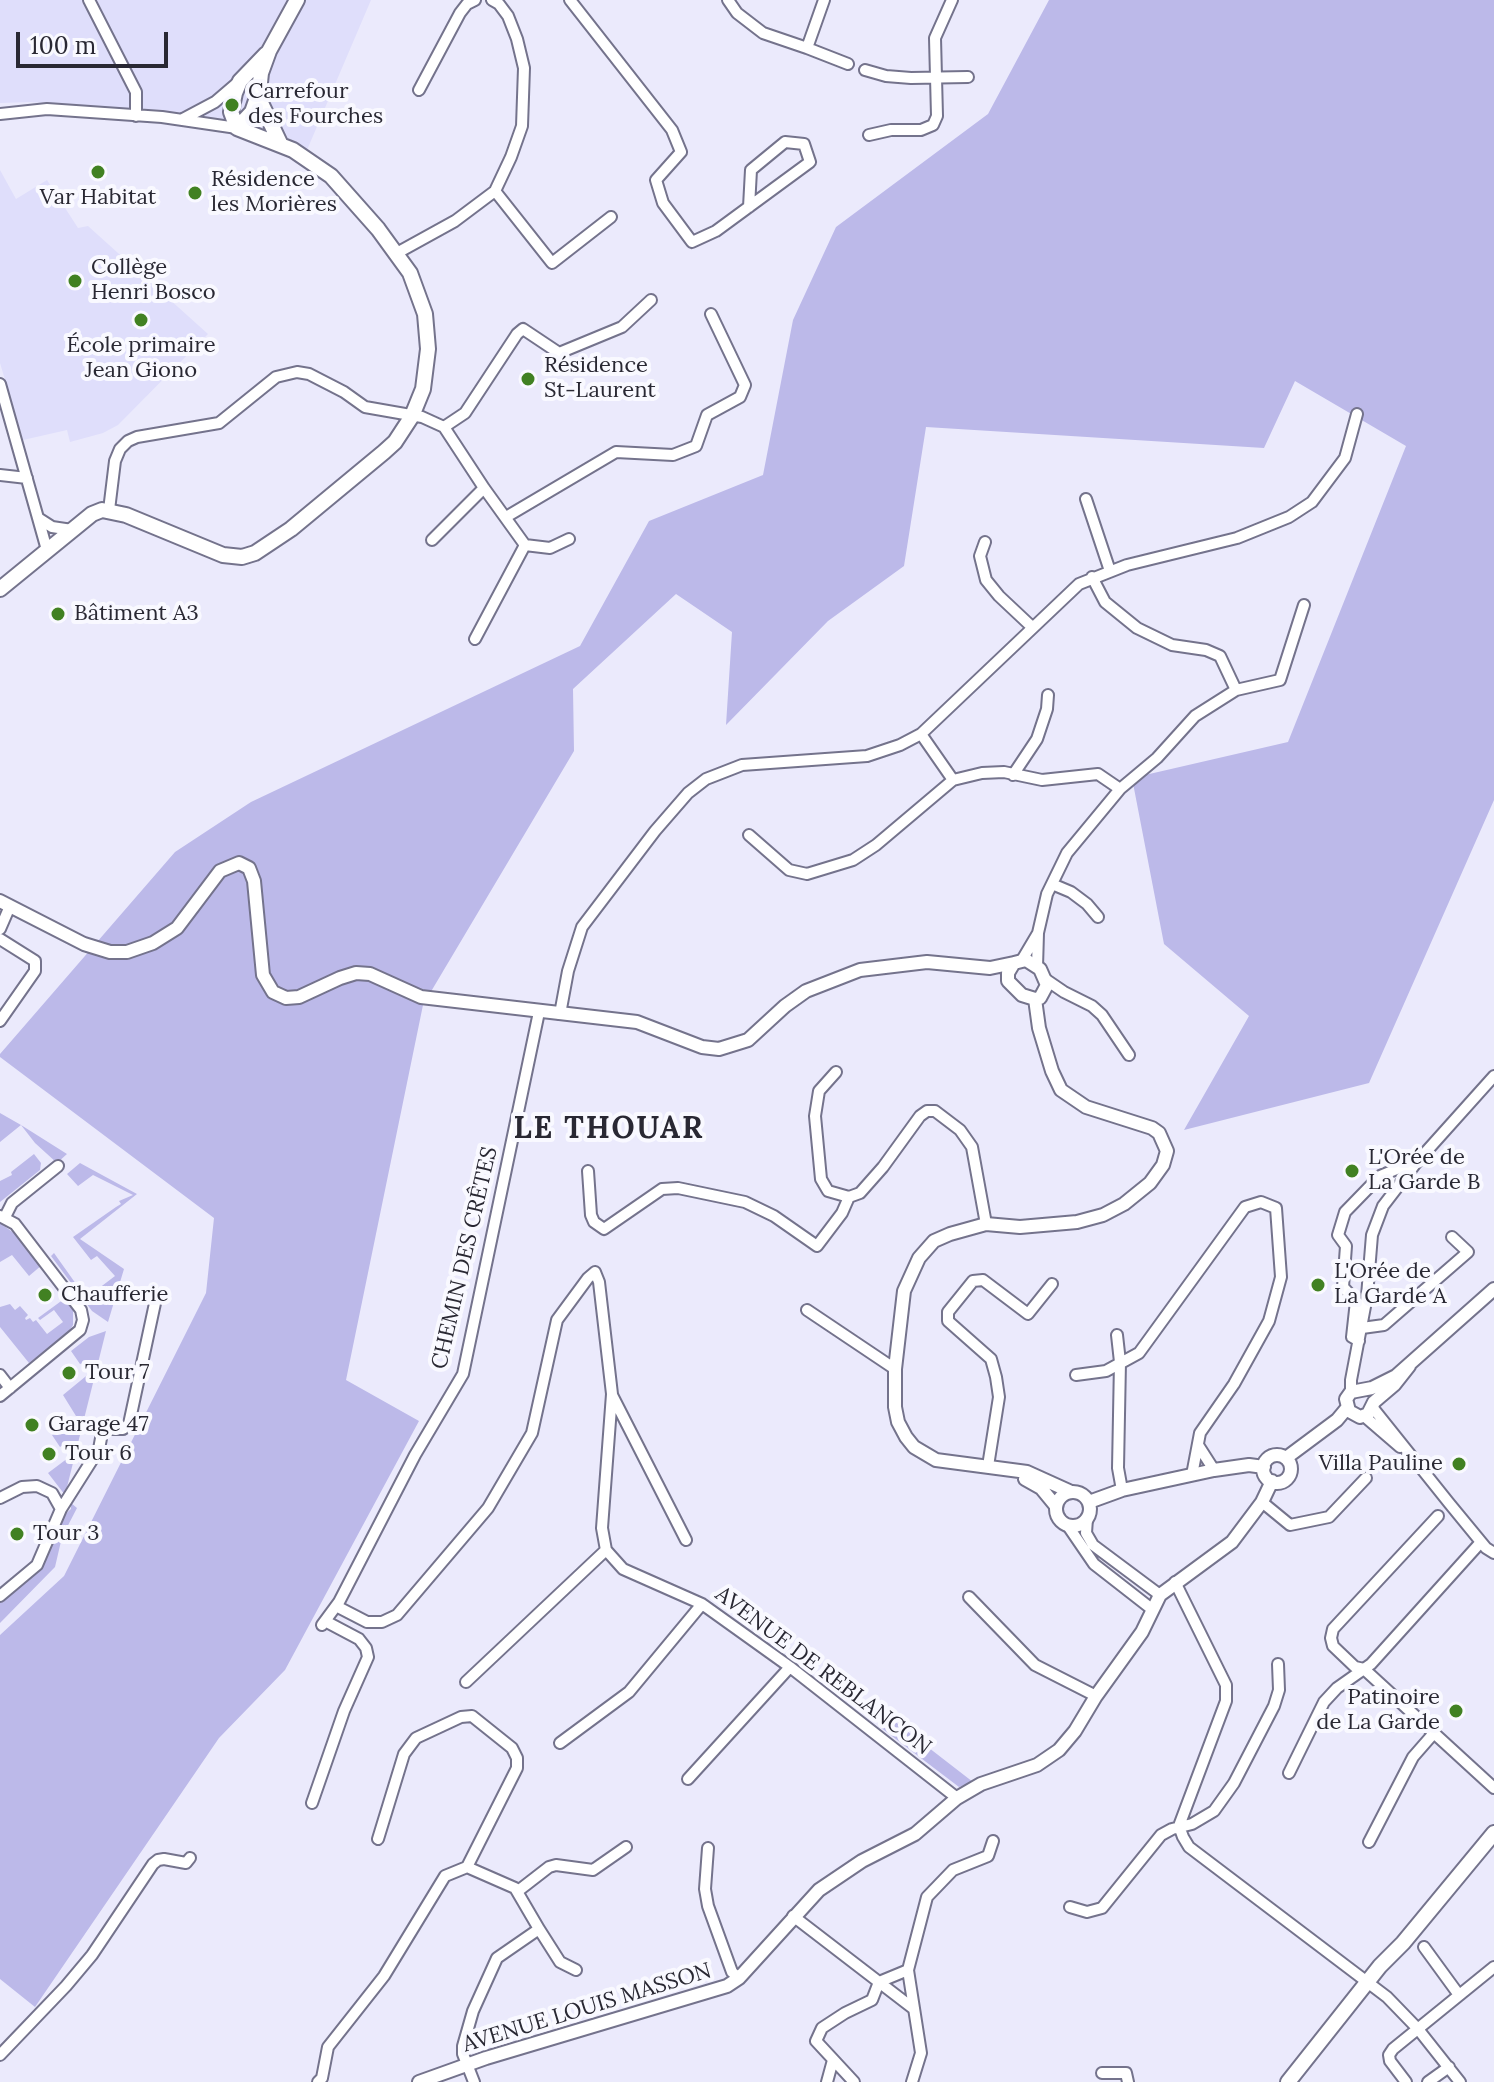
<!DOCTYPE html>
<html>
<head>
<meta charset="utf-8">
<style>
  body { margin:0 }
  #map { position:relative; width:1494px; height:2082px; overflow:hidden; background:#ebeafc; font-family:Lora,serif }
  canvas { display:block }
  .scale { position:absolute; left:16px; top:32px; width:152px; height:36px; box-sizing:border-box; border:4px solid #292833; border-top:0; padding-left:10px; font-size:24px; line-height:28px; white-space:nowrap; color:#292833; -webkit-text-stroke:6px #f9f9ff; paint-order:stroke }
</style>
</head>
<body>
<div id="map">
<canvas width="1494" height="2082"></canvas>
<div class="scale">100 m</div>
</div>
<script>
const ctx = document.querySelector('canvas').getContext('2d');
ctx.lineJoin = 'round';
function fill(path, color) { ctx.fillStyle = color; ctx.fill(path, 'evenodd'); }
const toPath = rows => new Path2D(rows.map(r => 'M' + r).join(''));
function trace(path, color, width, dash) { ctx.strokeStyle = color; ctx.lineWidth = width; ctx.lineCap = dash ? 'butt' : 'round'; ctx.setLineDash(dash || []); ctx.stroke(path); }
function write(font, color, halo, rows, align = 'center') {
  ctx.font = font + ' Lora,serif'; ctx.lineWidth = 8; ctx.setLineDash([]); ctx.textBaseline = 'middle'; ctx.strokeStyle = halo; ctx.fillStyle = color; for (const [text, x, y, turn = 0] of rows) {
    ctx.save(); ctx.translate(x, y); ctx.rotate((+turn || 0) * Math.PI / 180); ctx.textAlign = isNaN(turn) ? turn : align; if (halo) ctx.strokeText(text, 0, 0); ctx.fillText(text, 0, 0); ctx.restore();
  }
}
fill(toPath([
  [0,0,371,0,307,150,259,127,184,114,30,102,0,103],
  [0,170,16,199,47,180,78,228,88,226,208,334,118,425,103,433,70,442,67,430,23,440,0,363]
]), '#dfdefb');
fill(toPath([
  [1049,0,1494,0,1494,800,1369,1083,1184,1130,1249,1016,1164,944,1132,778,1288,742,1406,446,1295,381,1264,448,926,427,904,566,828,621,726,725,732,632,676,594,573,689,574,751,423,1005,346,1380,419,1421,285,1670,219,1738,35,2007,0,1979,0,1635,64,1576,206,1293,214,1218,0,1057,0,1054,175,852,251,802,580,646,649,521,763,475,793,320,836,227,988,114],
  [0,1113,21,1125,67,1154,57,1163,35,1143,21,1125,0,1142],
  [34,1154,41,1163,40,1170,0,1202,0,1181,12,1175,11,1172],
  [80,1163,137,1194,80,1239,124,1269,108,1322,92,1311,51,1256,54,1253,86,1298,115,1276,97,1256,91,1260,73,1237,116,1207,121,1204,119,1201,133,1195,93,1175,78,1186,67,1174],
  [0,1223,18,1236,42,1265,29,1276,12,1255,0,1262],
  [64,1299,73,1308,73,1325,68,1333,29,1363,0,1327,0,1307,10,1304,15,1310,20,1306,28,1315,25,1318,26,1320,30,1318,33,1322,36,1320,47,1334,63,1322,54,1310,40,1320,38,1318],
  [106,1331,65,1495,48,1473,72,1455,63,1445,60,1447,52,1435,76,1416,63,1395,91,1372,83,1363,80,1364,71,1351,89,1337],
  [71,1503,77,1508,62,1537,55,1567,0,1623,0,1601,30,1577,61,1518,71,1509],
  [889,1717,973,1782,959,1787,880,1727]
]), '#bcb9e9');
const minor = toPath([
  [89,0,136,92,136,116],
  [570,0,672,130,681,152,656,180,663,203,692,242,716,231,810,162,804,144,785,142,751,170,749,207],
  [728,0,737,13,763,33,807,48],
  [824,0,807,48,848,64],
  [865,70,886,76,911,78,968,77],
  [419,90,460,13,467,4,475,0],
  [0,114,47,109,162,117,237,128],
  [183,119,215,102,236,84],
  [869,135,891,130,921,130,933,125,937,116,935,38,952,0],
  [495,191,552,263,611,217],
  [397,253,455,221,495,191,511,157,522,126,524,68,517,39,508,16,499,4,492,0],
  [0,384,38,518,52,527,72,530],
  [444,427,465,413,517,334,523,329,559,353,622,327,651,300],
  [0,475,27,478],
  [1086,499,1110,571],
  [109,510,115,461,120,449,128,441,137,437,219,423,276,377,297,372,309,374,344,392,365,407,422,417,444,427,484,488,525,545,475,639],
  [506,517,616,452,673,455,696,446,707,415,740,397,745,385,711,314],
  [38,518,47,550],
  [432,540,484,488],
  [985,542,980,556,986,580,999,596,1032,627],
  [525,545,550,548,569,539],
  [1092,577,1105,602,1137,628,1172,645,1206,650,1220,656,1236,690],
  [921,734,953,780],
  [1013,775,1037,739,1047,709,1048,695],
  [749,835,789,870,807,874,853,860,876,845,953,780,982,773,1004,772,1042,780,1098,774,1120,789],
  [1052,884,1071,892,1087,904,1098,917],
  [0,929,10,906],
  [0,939,35,961,35,971,0,1021],
  [1022,960,1038,933],
  [1037,967,1038,933,1047,894,1067,853,1120,789,1157,758,1195,716,1236,690,1280,680,1304,605],
  [1045,979,1064,992,1092,1006,1102,1015,1129,1055],
  [560,1014,568,971,582,927,655,831,688,793,706,779,742,765,867,756,900,745,921,734,1079,584,1127,565,1237,538,1289,517,1312,502,1345,458,1357,414],
  [836,1072,819,1091,815,1116,821,1179,828,1191,849,1197,860,1193,883,1167,920,1116,927,1111,935,1111,960,1130,972,1147,986,1224],
  [588,1171,591,1215,594,1222,604,1229,662,1189,678,1188,745,1202,774,1216,817,1246,842,1213,849,1197],
  [0,1216,15,1224,81,1310,83,1320,80,1330,0,1396],
  [5,1217,12,1203,58,1166],
  [807,1310,895,1369],
  [1362,1328,1384,1325,1468,1252,1452,1237],
  [1117,1335,1120,1362,1118,1468,1122,1490],
  [1359,1341,1352,1337,1356,1301,1343,1287,1346,1246,1338,1235,1345,1212,1380,1176,1416,1161],
  [0,1375,10,1388],
  [1076,1375,1106,1371,1139,1353,1245,1207,1261,1202,1276,1208,1281,1277,1269,1321,1234,1384,1200,1433,1192,1475],
  [1351,1392,1351,1380,1367,1296,1372,1235,1383,1206,1416,1163,1494,1076],
  [612,1395,686,1540],
  [1373,1408,1449,1503,1486,1548,1494,1553],
  [1364,1416,1400,1447],
  [1198,1445,1214,1470],
  [988,1466,999,1397,996,1377,991,1359,948,1321,948,1312,973,1281,983,1280,1028,1314,1052,1284],
  [0,1498,22,1487,37,1486,52,1493,61,1509,37,1565,0,1596],
  [1262,1502,1290,1525,1329,1517,1366,1478],
  [61,1509,99,1449,102,1433,108,1429,123,1429,129,1424,157,1294],
  [1438,1516,1333,1629,1331,1638,1333,1646,1355,1667,1364,1669,1494,1788],
  [1087,1519,1086,1533,1093,1545,1160,1595],
  [1068,1526,1094,1564,1153,1610],
  [1175,1582,1226,1685,1226,1701,1179,1826,1183,1837,1189,1847,1387,1997,1418,2029,1460,2082],
  [969,1597,1035,1665,1096,1696],
  [336,1606,367,1622,382,1622,397,1615,488,1508,532,1433,557,1320,588,1278,595,1272,599,1282,612,1394,602,1528,606,1550,623,1569,702,1604,790,1667,957,1798],
  [322,1625,339,1602,415,1455,463,1374,539,1012],
  [466,1682,606,1550],
  [560,1743,629,1692,702,1604],
  [1289,1773,1324,1702,1337,1688,1371,1664,1481,1542],
  [688,1779,790,1667],
  [312,1803,344,1711,368,1657,366,1648,359,1639,325,1621],
  [378,1839,404,1754,416,1738,461,1717,472,1716,512,1748,517,1758,517,1768,467,1867,515,1888,539,1929,497,1958,473,2011,463,2046,463,2054,474,2082],
  [1369,1842,1413,1757,1434,1733],
  [708,1848,705,1889,708,1906,732,1972,739,1978],
  [518,1891,549,1867,556,1865,593,1870,626,1847],
  [1070,1907,1087,1912,1102,1908,1161,1835,1172,1829,1192,1824,1214,1811,1234,1783,1274,1706,1279,1690,1278,1664],
  [793,1916,914,2009],
  [539,1929,560,1962,576,1970],
  [1424,1947,1459,1995],
  [908,1970,921,2053,912,2082],
  [0,2055,66,1986,92,1955,153,1864,158,1860,164,1859,186,1863,190,1858],
  [1102,2073,1126,2073,1128,2082],
  [318,2082,322,2078,328,2047,384,1976,445,1876,467,1867],
  [827,2082,833,2060],
  [854,2082,816,2041,822,2028,845,2013,872,2000,879,1982,908,1970,927,1897,953,1870,988,1856,993,1841],
  [1406,2082,1390,2061,1389,2055,1393,2049,1494,1967],
  [1428,2082,1449,2067]
]);
const tertiary = toPath([
  [0,901,84,944,110,952,127,952,153,943,177,928,220,871,239,863,249,868,254,881,263,975,273,992,286,998,299,997,340,978,356,973,370,974,421,997,637,1022,702,1047,719,1049,748,1040,785,1006,806,991,860,970,927,962,990,968,1014,963],
  [1026,960,1040,969,1047,985,1040,998,1035,999,1022,995,1008,981,1008,973,1014,963,1026,960],
  [1035,999,1039,1028,1052,1071,1061,1090,1086,1107,1152,1128,1159,1133,1167,1151,1163,1165,1150,1183,1124,1204,1103,1215,1077,1222,1020,1227,986,1224,950,1234,934,1241,919,1258,904,1291,895,1369,895,1407,898,1422,906,1437,914,1447,936,1460,1027,1472,1069,1491],
  [1409,1366,1394,1385,1374,1402,1368,1414,1360,1417,1349,1411,1346,1399,1351,1392,1372,1388,1396,1376,1494,1289],
  '1263 1469a14 14 0 1 1 28 0a14 14 0 1 1-28 0Z',
  [1286,1458,1337,1420,1347,1408],
  [1025,1479,1041,1488,1055,1505],
  '1056 1509a17 17 0 1 1 34 0a17 17 0 1 1-34 0Z',
  [1089,1502,1122,1490,1214,1470,1249,1465,1264,1467],
  [419,2082,486,2058,727,1986,739,1978,819,1890,862,1861,915,1834,957,1798,981,1784,1037,1765,1059,1750,1075,1731,1096,1696,1142,1632,1160,1595,1232,1542,1262,1502,1272,1481]
]);
const secondary = toPath([
  [237,128,231,112,235,93,240,81,266,54],
  [237,128,252,112,259,92],
  [280,143,262,105,259,92,261,73,269,51,297,0],
  [0,589,92,514,102,510,126,515,223,555,242,557,255,553,291,529,384,452,395,442,412,416,423,389,428,349,425,314,410,273,378,229,331,176,293,150,237,128],
  [1288,2082,1380,1966,1403,1943,1494,1833]
]);
trace(minor, '#74738c', 14);
trace(tertiary, '#74738c', 16);
trace(secondary, '#74738c', 18);
trace(minor, '#fff', 10);
trace(tertiary, '#fff', 12);
trace(secondary, '#fff', 14);
for (const [x, y, r, color] of [
  [232,105,8,"#418122"],
  [98,172,8,"#418122"],
  [195,193,8,"#418122"],
  [75,281,8,"#418122"],
  [141,320,8,"#418122"],
  [528,379,8,"#418122"],
  [58,614,8,"#418122"],
  [1352,1171,8,"#418122"],
  [1318,1285,8,"#418122"],
  [45,1295,8,"#418122"],
  [69,1373,8,"#418122"],
  [32,1425,8,"#418122"],
  [49,1454,8,"#418122"],
  [1459,1464,8,"#418122"],
  [17,1534,8,"#418122"],
  [1456,1711,8,"#418122"]
]) { const dot = new Path2D(); dot.arc(x, y, r, 0, 2 * Math.PI); ctx.fillStyle = color; ctx.fill(dot); trace(dot, '#f9f9ff', 3); }
write('22px', '#292833', '#f9f9ff', [
  ["Carrefour",248,92],
  ["des Fourches",248,117],
  ["Résidence",211,180],
  ["les Morières",211,205],
  ["Var Habitat",98,198,"center"],
  ["Collège",91,268],
  ["Henri Bosco",91,293],
  ["École primaire",141,346,"center"],
  ["Jean Giono",141,371,"center"],
  ["Résidence",544,366],
  ["St-Laurent",544,391],
  ["Bâtiment A3",74,614],
  ["L'Orée de",1368,1158],
  ["La Garde B",1368,1183],
  ["L'Orée de",1334,1272],
  ["La Garde A",1334,1297],
  ["Chaufferie",61,1295],
  ["Tour 7",85,1373],
  ["Garage 47",48,1425],
  ["Tour 6",65,1454],
  ["Villa Pauline",1443,1464,"right"],
  ["Tour 3",33,1534],
  ["Patinoire",1440,1698,"right"],
  ["de La Garde",1440,1723,"right"]
], 'left');
write('22px', '#292833', '#f9f9ff', [
  ["CHEMIN DES CRÊTES",465,1258,-77],
  ["AVENUE DE REBLANCON",823,1671,37],
  ["AVENUE LOUIS MASSON",587,2008,-17]
]);
ctx.letterSpacing = '2px';
write('bold 30px', '#292833', '#f9f9ff', [
  ["LE THOUAR",609,1129]
]);
ctx.letterSpacing = '0px';
</script>
</body>
</html>
